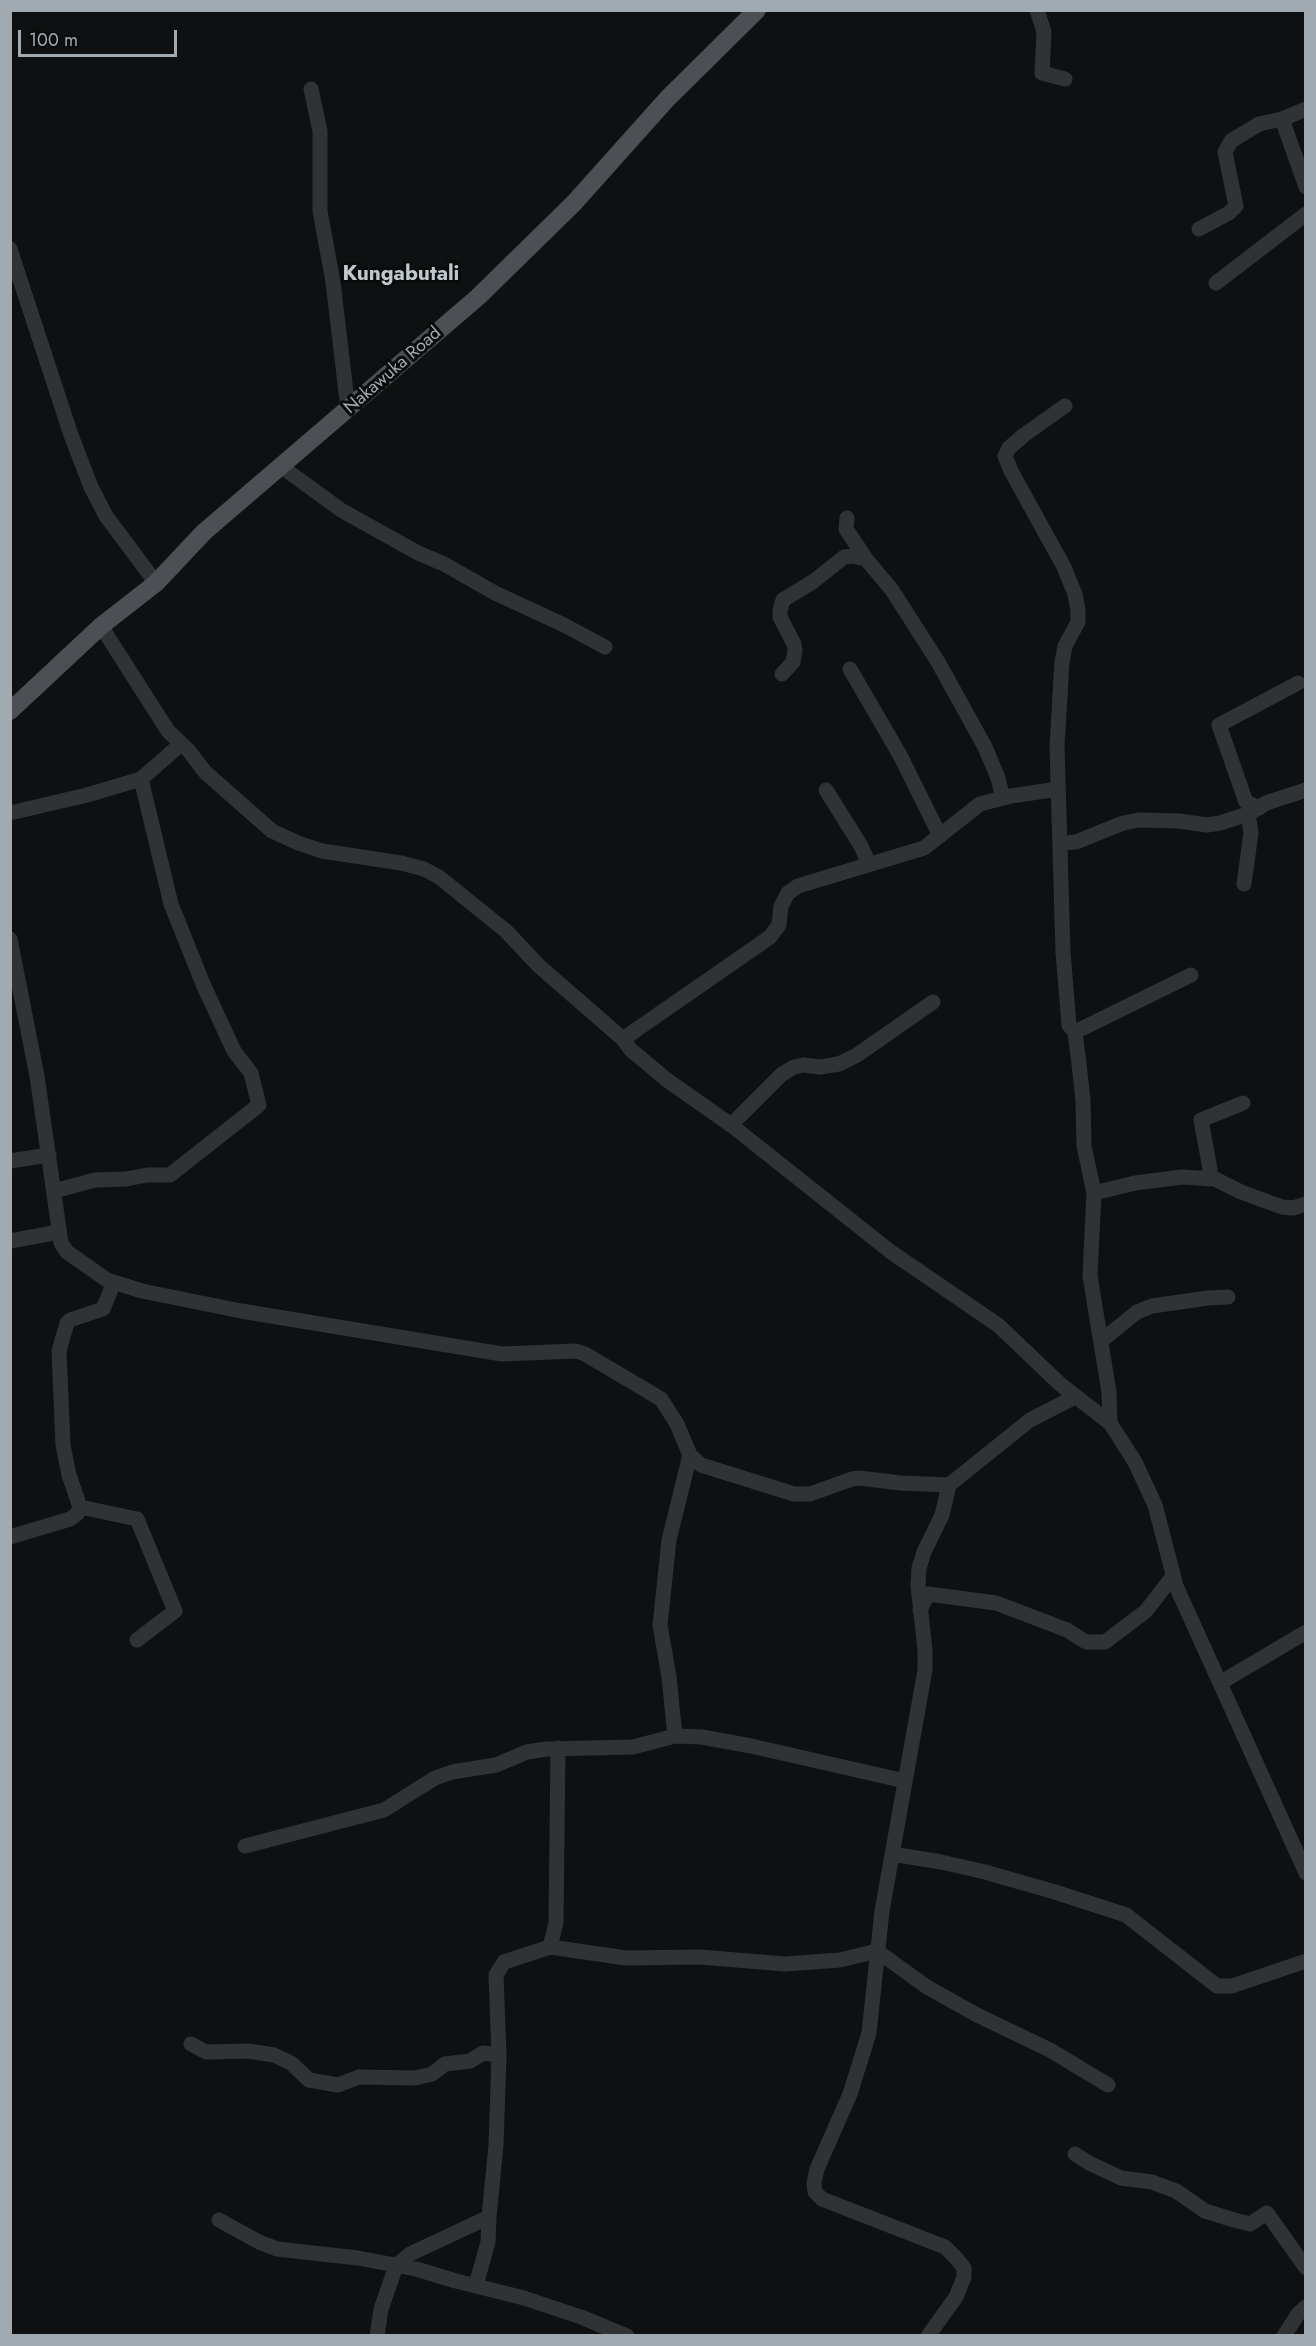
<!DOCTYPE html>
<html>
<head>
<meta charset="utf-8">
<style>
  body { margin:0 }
  #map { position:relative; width:1316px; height:2346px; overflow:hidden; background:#0f1011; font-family:Jost,sans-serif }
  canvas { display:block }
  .frame { position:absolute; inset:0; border:12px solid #a1aab1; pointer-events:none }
  .scale { position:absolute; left:18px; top:30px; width:159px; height:27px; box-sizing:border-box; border:3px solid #a1aab1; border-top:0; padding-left:8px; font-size:18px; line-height:21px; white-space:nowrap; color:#a1aab1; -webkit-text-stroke:4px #0a0b0b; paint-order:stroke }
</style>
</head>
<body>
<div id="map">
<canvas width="1316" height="2346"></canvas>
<div class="frame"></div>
<div class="scale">100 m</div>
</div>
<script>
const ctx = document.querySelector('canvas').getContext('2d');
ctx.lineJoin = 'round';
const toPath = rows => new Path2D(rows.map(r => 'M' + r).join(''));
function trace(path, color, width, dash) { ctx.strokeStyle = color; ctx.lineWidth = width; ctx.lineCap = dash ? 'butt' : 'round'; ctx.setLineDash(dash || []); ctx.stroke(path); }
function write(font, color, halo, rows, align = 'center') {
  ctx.font = font + ' Jost,sans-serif'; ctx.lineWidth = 6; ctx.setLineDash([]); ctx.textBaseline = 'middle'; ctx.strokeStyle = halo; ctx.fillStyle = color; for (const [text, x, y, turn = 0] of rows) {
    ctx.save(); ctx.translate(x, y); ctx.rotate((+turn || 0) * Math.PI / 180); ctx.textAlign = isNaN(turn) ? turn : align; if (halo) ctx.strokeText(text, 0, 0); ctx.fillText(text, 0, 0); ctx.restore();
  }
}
trace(toPath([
  [1037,10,1044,32,1042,73,1065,79],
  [311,89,320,131,320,211,333,282,348,409],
  [1306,109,1282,119,1306,187],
  [1199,229,1229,213,1236,206,1225,152,1231,141,1259,124,1282,119],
  [10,249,71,435,91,487,106,516,156,583],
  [1216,283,1306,214],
  [1065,406,1024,435,1009,448,1005,456,1011,471,1064,567,1075,594,1078,610,1078,622,1065,646,1062,662,1057,746,1063,952,1069,1025,1075,1032,1079,1064,1083,1100,1084,1146,1094,1193,1090,1276,1109,1392,1110,1423],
  [282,467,341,510,418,553,444,564,495,593,564,625,605,647],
  [847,518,846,529,866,559,892,590,938,662,985,747,998,778,1003,798],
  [101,626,168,731,189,751,205,772,272,831,298,843,322,851,401,863,424,869,439,877,506,931,539,966,623,1039,631,1050,667,1080,731,1125,891,1252,998,1325,1060,1384,1110,1423,1135,1462,1155,1505,1176,1586,1306,1873],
  [850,669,901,757,940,836],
  [782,674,793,662,795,651,794,644,780,617,780,610,783,600,814,581,844,557,853,556,866,559],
  [826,790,861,846,869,864],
  [1259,808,1246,802,1219,725,1298,683],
  [10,813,87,795,141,779,181,744],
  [1061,843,1076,842,1123,823,1139,820,1179,821,1207,825,1220,823,1248,814,1266,803,1306,790],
  [1244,884,1251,833,1248,814],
  [10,939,37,1076,61,1243,67,1252,107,1280,142,1291,241,1311,502,1354,576,1351,585,1354,661,1399,677,1424,690,1455,701,1465,794,1494,810,1494,852,1479,859,1478,901,1483,949,1485],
  [1075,1032,1191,975],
  [623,1039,770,937,779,925,781,906,788,893,798,886,924,848,980,804,1011,796,1058,789],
  [731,1125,782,1074,794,1067,803,1065,820,1067,839,1064,857,1055,933,1002],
  [10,1161,49,1155],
  [1208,1179,1210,1169,1201,1120,1243,1103],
  [54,1191,95,1180,126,1179,147,1175,170,1175,259,1105,251,1073,234,1051,203,984,171,904,141,779],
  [1094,1193,1135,1183,1182,1177,1215,1179,1241,1192,1282,1207,1293,1208,1306,1204],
  [10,1241,59,1232],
  [1101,1341,1137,1312,1152,1306,1208,1298,1228,1297],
  [80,1507,137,1519,175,1611,137,1640],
  [10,1537,70,1519,77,1514,80,1507,69,1475,63,1445,59,1351,67,1323,70,1320,103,1309,114,1282],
  [920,1610,928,1594,996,1603,1067,1630,1086,1642,1105,1642,1146,1611,1173,1576],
  [1220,1683,1306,1632],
  [675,1736,669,1677,660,1625,669,1540,690,1455],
  [245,1846,384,1810,435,1778,452,1772,496,1765,527,1752,546,1749,633,1747,675,1736,702,1737,751,1746,905,1781],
  [892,1854,941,1862,985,1872,1055,1892,1126,1915,1217,1986,1232,1986,1306,1961],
  [550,1947,626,1958,700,1957,785,1964,840,1960,877,1951,927,1987,977,2015,1050,2050,1108,2085],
  [191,2044,206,2052,248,2051,274,2055,291,2063,309,2080,338,2085,359,2077,415,2078,432,2074,445,2064,470,2061,483,2053,499,2055],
  [1075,2154,1089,2163,1121,2178,1152,2182,1176,2191,1205,2211,1234,2220,1250,2224,1267,2213,1306,2268],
  [219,2220,259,2242,277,2249,358,2258,416,2269,456,2281,524,2298,581,2317,627,2336],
  [473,2285,478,2278,488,2242,489,2217],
  [377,2336,381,2309,396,2266,410,2254,489,2217,496,2145,499,2055,496,1975,504,1962,550,1947,556,1923,558,1748],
  [928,2336,956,2297,964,2277,964,2268,957,2259,945,2247,822,2199,815,2192,814,2183,817,2169,850,2094,869,2033,882,1911,925,1670,925,1650,918,1585,919,1568,924,1552,942,1515,949,1485,1030,1420,1075,1397],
  [1284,2336,1298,2314,1306,2307]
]), '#303335', 15);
trace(toPath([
  [10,711,101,626,156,583,204,532,478,297,574,203,667,99,757,10]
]), '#4c5054', 18);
write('18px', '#a1aab1', '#0a0b0b', [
  ["Nakawuka Road",393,371,-41]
]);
write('bold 21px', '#c1c8cd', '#0a0b0b', [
  ["Kungabutali",401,275]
]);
</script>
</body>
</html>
